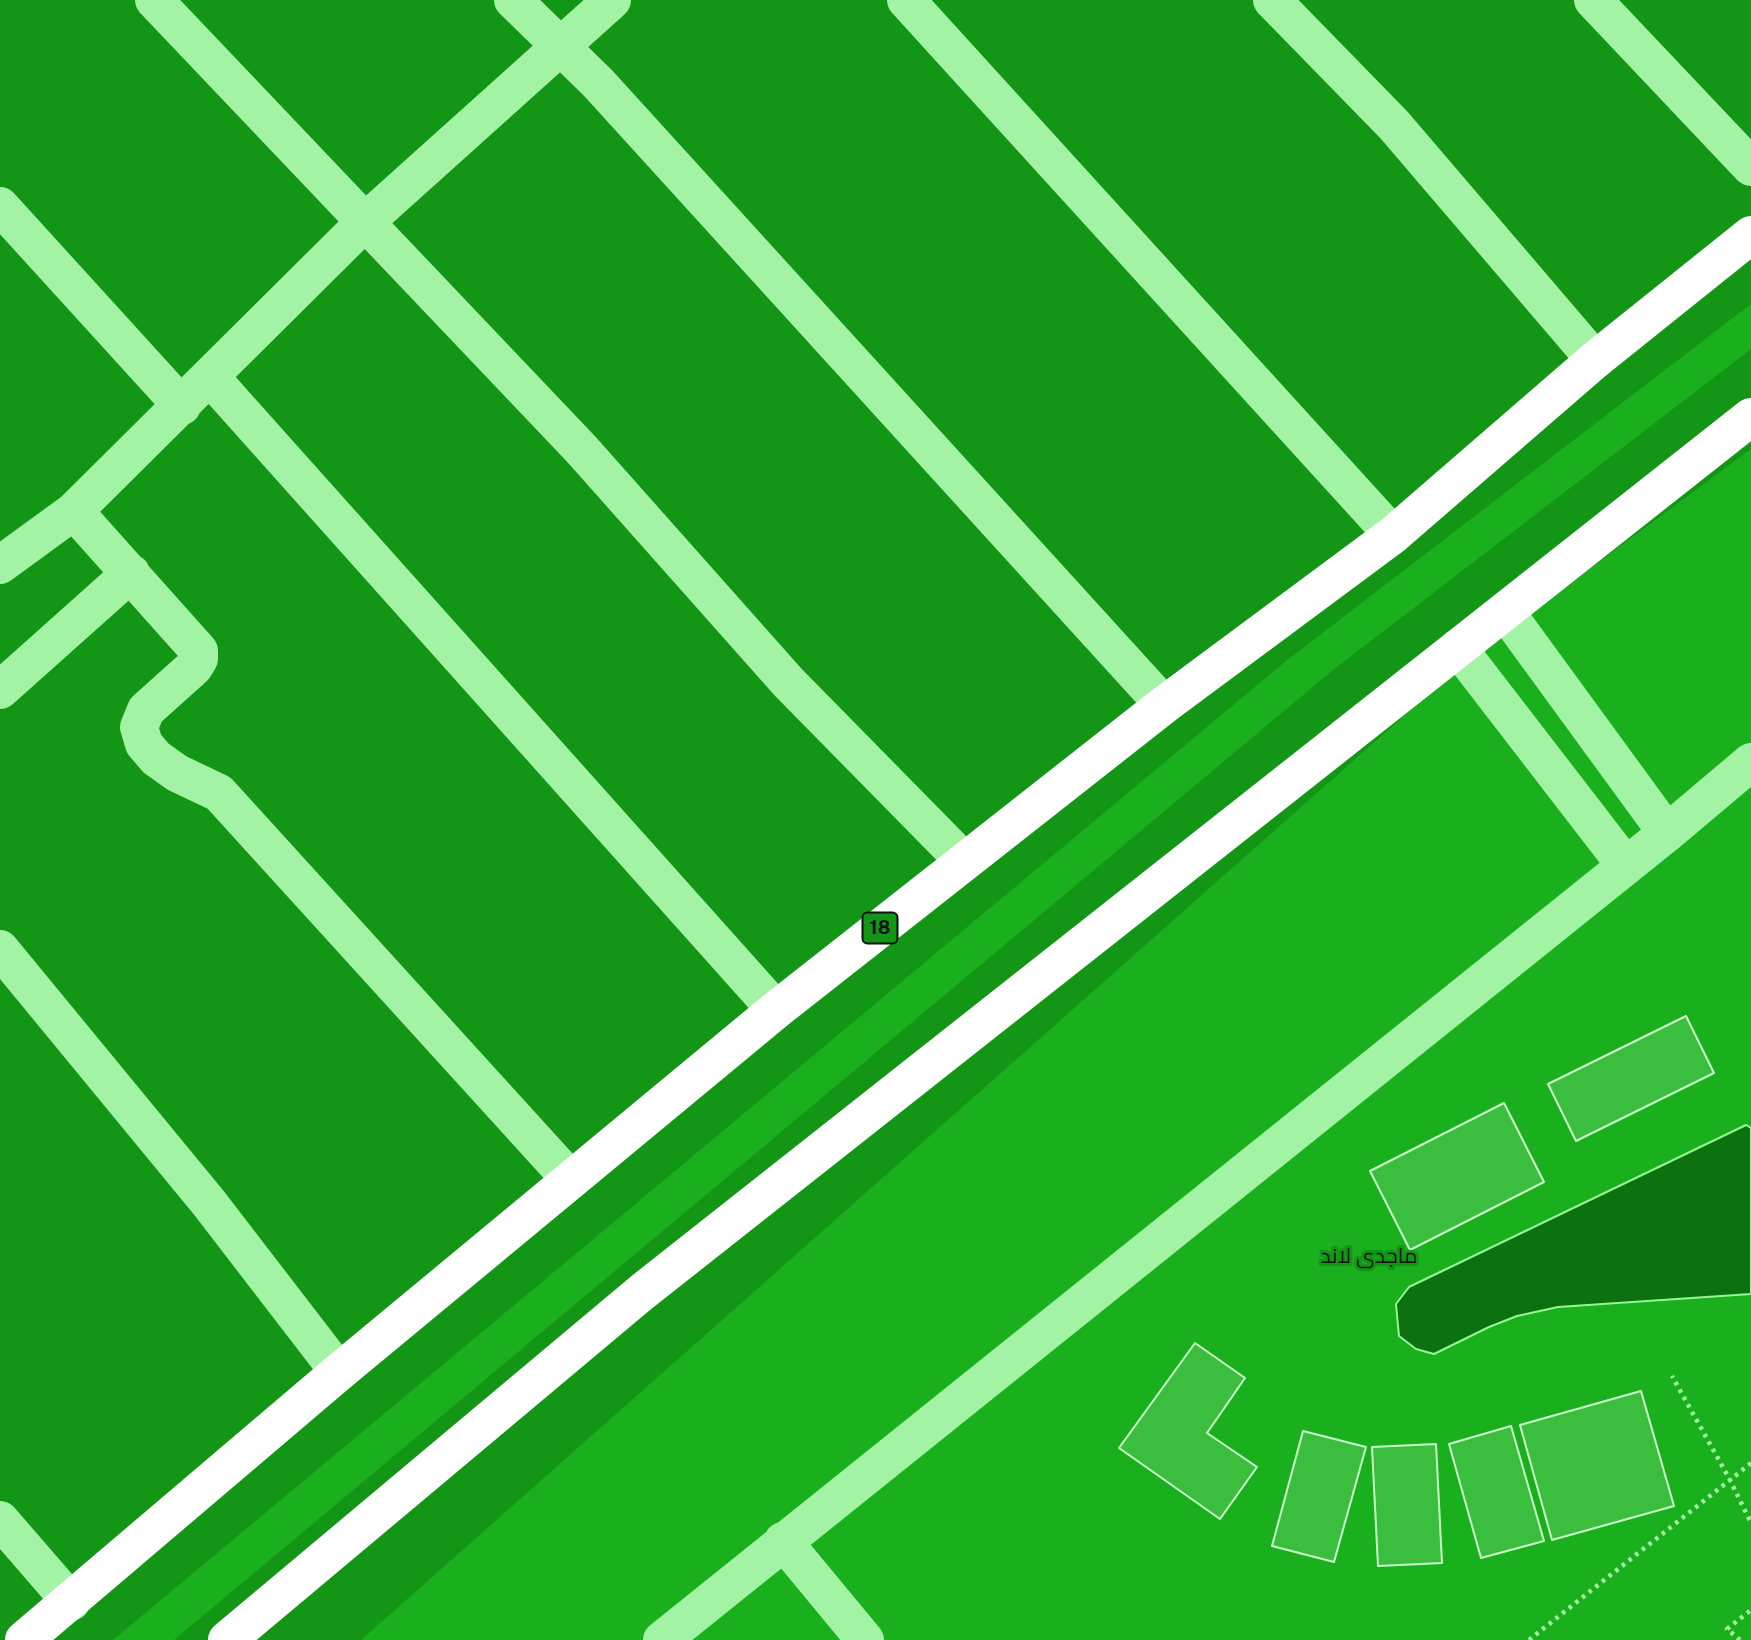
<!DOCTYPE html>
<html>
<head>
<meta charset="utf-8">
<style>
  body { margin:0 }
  canvas { display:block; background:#139516 }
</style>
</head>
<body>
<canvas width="1751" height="1640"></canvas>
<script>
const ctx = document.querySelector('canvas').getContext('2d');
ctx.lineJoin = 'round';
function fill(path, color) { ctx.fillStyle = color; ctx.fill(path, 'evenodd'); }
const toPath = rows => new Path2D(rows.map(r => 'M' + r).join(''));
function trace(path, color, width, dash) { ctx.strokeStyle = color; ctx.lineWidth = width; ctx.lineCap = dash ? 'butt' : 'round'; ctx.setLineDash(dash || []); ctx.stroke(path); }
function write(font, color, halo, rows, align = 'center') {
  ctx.font = font + ' "Public Sans",Cairo,sans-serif'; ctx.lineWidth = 6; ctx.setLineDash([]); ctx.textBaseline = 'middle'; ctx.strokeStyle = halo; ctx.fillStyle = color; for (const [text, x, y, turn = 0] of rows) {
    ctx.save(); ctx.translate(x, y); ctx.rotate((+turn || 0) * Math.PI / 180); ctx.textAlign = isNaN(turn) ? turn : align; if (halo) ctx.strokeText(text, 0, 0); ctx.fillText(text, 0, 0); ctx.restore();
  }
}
fill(toPath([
  [1751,304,1751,349,1333,670,174,1640,113,1640,1286,661],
  [1751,449,1751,1640,361,1640,1467,660]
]), '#1ab01d');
const water = toPath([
  [1746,1125,1751,1128,1751,1294,1558,1307,1517,1316,1489,1327,1434,1354,1416,1349,1399,1336,1396,1304,1409,1287,1746,1125]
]);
fill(water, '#0b720f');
trace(water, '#94f694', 2);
const building = toPath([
  [1686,1016,1714,1073,1576,1141,1548,1084,1686,1016],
  [1504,1103,1544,1182,1410,1250,1370,1171,1504,1103],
  [1195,1343,1245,1378,1207,1433,1257,1467,1220,1519,1119,1448,1195,1343],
  [1641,1391,1674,1506,1552,1540,1520,1425,1641,1391],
  [1511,1426,1544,1541,1481,1558,1449,1444,1511,1426],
  [1303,1431,1366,1447,1334,1562,1272,1546,1303,1431],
  [1436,1444,1442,1563,1378,1566,1372,1447,1436,1444]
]);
fill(building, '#3bbe3d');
trace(building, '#cafdcb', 2);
trace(toPath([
  [1751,1463,1730,1480,1751,1523],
  [1529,1640,1730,1480,1672,1376],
  [1740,1640,1727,1629,1751,1610]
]), '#a2f3a3', 4.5, [3.5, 5]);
trace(toPath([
  [154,0,582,450,788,682,964,861],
  [513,0,598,83,1164,705],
  [906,0,1393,535],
  [1272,0,1394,125,1595,360],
  [1593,0,1751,167],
  [0,206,182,406],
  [211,378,776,1010],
  [74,511,199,651,199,659,194,667,146,710,139,727,144,744,156,758,177,773,219,793,571,1180],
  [0,565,74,511,364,223,612,0],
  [1505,611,1667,833],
  [1458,648,1626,866],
  [0,690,131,573],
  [0,949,209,1203,339,1372],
  [0,1520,71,1602],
  [783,1541,865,1640],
  [662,1640,1667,833,1751,762]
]), '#a2f3a3', 38);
trace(toPath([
  [24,1640,339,1372,776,1010,1164,705,1393,535,1595,360,1751,235],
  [227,1640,642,1292,1751,417]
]), '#fff', 38);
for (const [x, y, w] of [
  [880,928,35]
]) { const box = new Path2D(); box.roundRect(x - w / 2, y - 15.5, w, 31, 5); ctx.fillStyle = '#139516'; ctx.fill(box); trace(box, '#111', 2); }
write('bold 19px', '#111', null, [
  ["18",880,928]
]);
write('21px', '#111', '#139516', [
  ["ماجدی لاند",1369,1257]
]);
</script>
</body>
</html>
